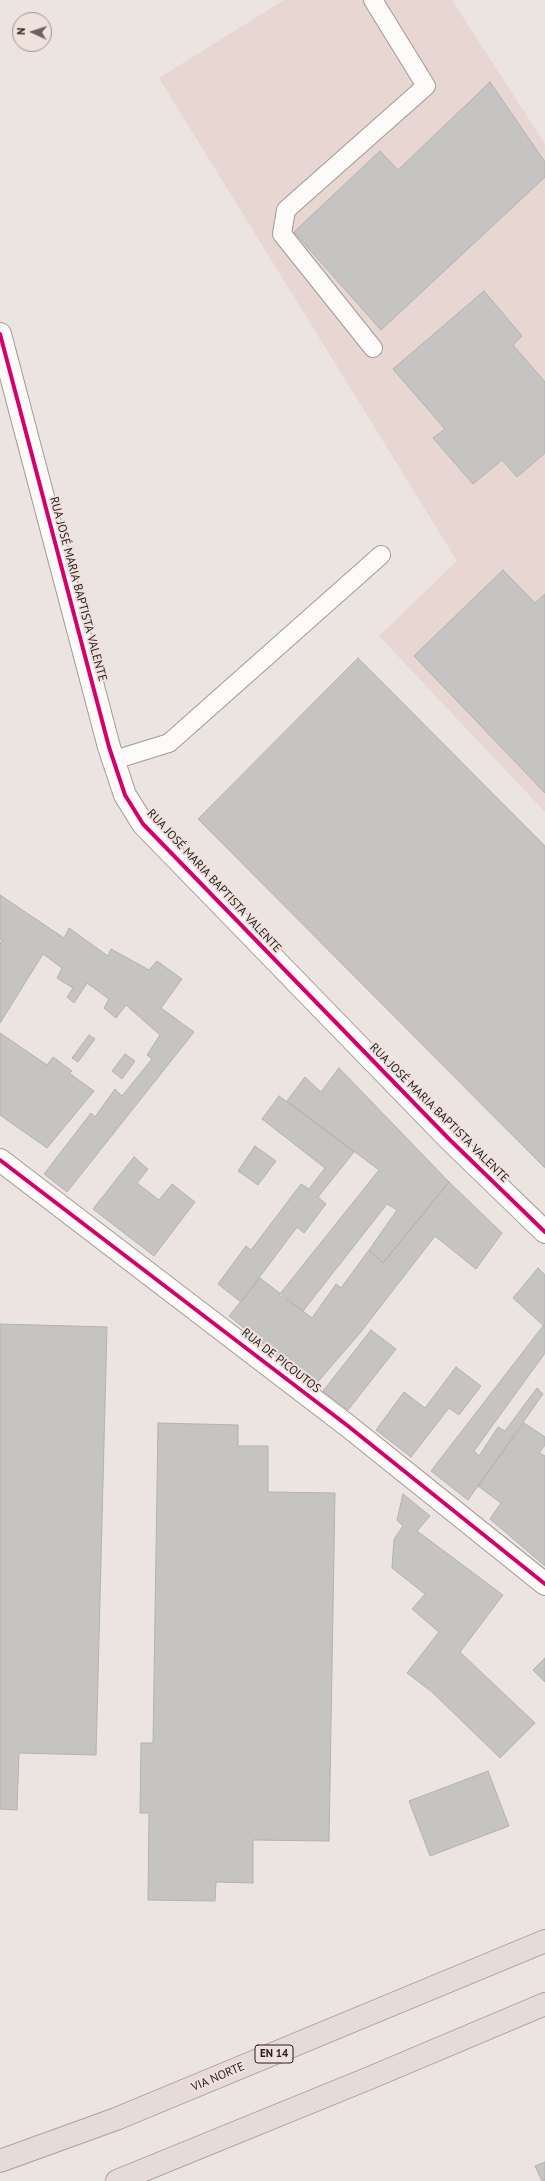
<!DOCTYPE html>
<html>
<head>
<meta charset="utf-8">
<style>
  body { margin:0 }
  #map { position:relative; width:545px; height:2181px; overflow:hidden; background:#ece4e1; font-family:"PT Sans",sans-serif }
  canvas { display:block }
  .north { position:absolute; left:12px; top:12px; width:40px; height:40px; box-sizing:border-box; background:#f0e1dd; border:1px solid #9e9390; border-radius:50%; rotate:273deg; font-size:11px; font-weight:700; line-height:16px; text-align:center; color:#241e1d }
  .north::after { content:''; display:block; margin:auto; width:14px; height:18px; background:#6a6362; clip-path:polygon(50% 0,100% 100%,50% 72%,0 100%) }
</style>
</head>
<body>
<div id="map">
<canvas width="545" height="2181"></canvas>
<div class="north">N</div>
</div>
<script>
const ctx = document.querySelector('canvas').getContext('2d');
ctx.lineJoin = 'round';
function fill(path, color) { ctx.fillStyle = color; ctx.fill(path, 'evenodd'); }
const toPath = rows => new Path2D(rows.map(r => 'M' + r).join(''));
function trace(path, color, width, dash) { ctx.strokeStyle = color; ctx.lineWidth = width; ctx.lineCap = dash ? 'butt' : 'round'; ctx.setLineDash(dash || []); ctx.stroke(path); }
function write(font, color, halo, rows, align = 'center') {
  ctx.font = font + ' "PT Sans",sans-serif'; ctx.lineWidth = 4; ctx.setLineDash([]); ctx.textBaseline = 'middle'; ctx.strokeStyle = halo; ctx.fillStyle = color; for (const [text, x, y, turn = 0] of rows) {
    ctx.save(); ctx.translate(x, y); ctx.rotate((+turn || 0) * Math.PI / 180); ctx.textAlign = isNaN(turn) ? turn : align; if (halo) ctx.strokeText(text, 0, 0); ctx.fillText(text, 0, 0); ctx.restore();
  }
}
fill(toPath([
  [284,0,452,0,545,144,545,812,379,636,457,561,159,78]
]), '#e7d6d1');
const building = toPath([
  [490,82,545,162,545,177,381,330,294,232,380,151,398,170,490,82],
  [484,291,522,336,513,345,545,382,545,453,517,477,502,460,473,484,433,438,445,429,393,369,484,291],
  [503,570,535,603,545,594,545,793,414,656,503,570],
  [358,658,545,846,545,1168,198,819,358,658],
  [0,895,64,938,69,928,108,956,111,949,149,970,157,961,182,979,161,1008,194,1032,67,1192,44,1174,91,1113,95,1117,115,1089,122,1096,152,1059,147,1055,160,1035,126,1005,116,1018,104,1008,109,999,87,983,74,1003,67,997,73,988,57,978,62,968,43,954,0,1023,0,944,2,940,0,939,0,895],
  [0,1033,47,1065,53,1057,72,1071,69,1073,94,1091,47,1148,0,1115,0,1033],
  [89,1035,95,1039,78,1062,72,1058,89,1035],
  [125,1054,135,1061,122,1079,112,1071,125,1054],
  [339,1068,449,1182,383,1263,369,1250,397,1210,387,1204,303,1311,279,1295,379,1170,287,1101,305,1077,321,1092,339,1068],
  [279,1096,354,1152,318,1197,326,1204,304,1233,297,1227,241,1302,218,1284,246,1246,251,1250,301,1184,309,1189,325,1168,262,1119,279,1096],
  [255,1146,276,1161,258,1185,238,1171,255,1146],
  [134,1157,148,1169,137,1183,159,1200,172,1184,195,1202,154,1256,93,1209,134,1157],
  [449,1182,502,1233,476,1269,435,1236,360,1333,315,1385,229,1316,260,1278,312,1318,336,1284,341,1288,369,1250,383,1263,449,1182],
  [538,1268,545,1275,545,1327,513,1298,538,1268],
  [0,1324,107,1327,96,1755,19,1753,17,1810,0,1809,0,1324],
  [543,1326,545,1327,545,1353,474,1451,479,1456,498,1427,505,1431,537,1388,543,1394,468,1500,431,1471,543,1326],
  [371,1330,396,1349,348,1410,323,1391,371,1330],
  [456,1367,481,1386,459,1415,449,1408,411,1457,376,1430,404,1392,425,1408,456,1367],
  [158,1423,238,1425,238,1446,268,1446,268,1492,335,1493,329,1841,253,1840,253,1883,216,1882,215,1901,148,1900,149,1813,140,1813,141,1743,153,1743,158,1423],
  [524,1423,545,1437,545,1445,539,1453,545,1456,545,1566,490,1519,501,1503,478,1486,524,1423],
  [403,1494,430,1516,417,1531,503,1595,460,1652,535,1723,500,1758,432,1692,407,1673,439,1632,412,1609,425,1594,392,1568,394,1539,403,1526,397,1520,403,1494],
  [545,1658,545,1682,533,1670,545,1658],
  [488,1771,509,1826,430,1856,409,1801,488,1771],
  [545,2162,545,2181,542,2181,535,2166,545,2162]
]);
fill(building, '#c5c4c3');
trace(building, '#b3b2b1', 1);
const service = toPath([
  [373,0,426,86,286,210,282,234,373,348],
  [114,760,169,743,381,555]
]);
const minor = toPath([
  [0,1160,348,1426,545,1584]
]);
const tertiary = toPath([
  [0,334,109,747,125,795,143,824,449,1139,545,1232]
]);
const trunk = toPath([
  [0,2161,116,2119,545,1941],
  [117,2181,372,2077,545,2004]
]);
trace(service, '#a09a98', 20);
trace(minor, '#a09a98', 24);
trace(tertiary, '#a09a98', 24);
trace(trunk, '#b09e9a', 24);
trace(service, '#fcfbfa', 18);
trace(minor, '#fcfbfa', 22);
trace(tertiary, '#fcfbfa', 22);
trace(trunk, '#e6dbd8', 22);
trace(toPath([
  [0,334,109,747,125,795,143,824,449,1139,545,1232],
  [0,1160,348,1426,545,1584]
]), '#d6006c', 4);
for (const [x, y, w] of [
  [274,2054,38]
]) { const box = new Path2D(); box.roundRect(x - w / 2, y - 9, w, 18, 3); ctx.fillStyle = '#f0e1dd'; ctx.fill(box); trace(box, '#241e1d', 1); }
write('bold 11px', '#241e1d', null, [
  ["EN 14",274,2054]
]);
write('12px', '#241e1d', '#f0e1dd', [
  ["RUA JOSÉ MARIA BAPTISTA VALENTE",78,589,75],
  ["RUA JOSÉ MARIA BAPTISTA VALENTE",214,881,47],
  ["RUA JOSÉ MARIA BAPTISTA VALENTE",439,1113,45],
  ["RUA DE PICOUTOS",281,1361,38],
  ["VIA NORTE",218,2077,-23]
]);
</script>
</body>
</html>
